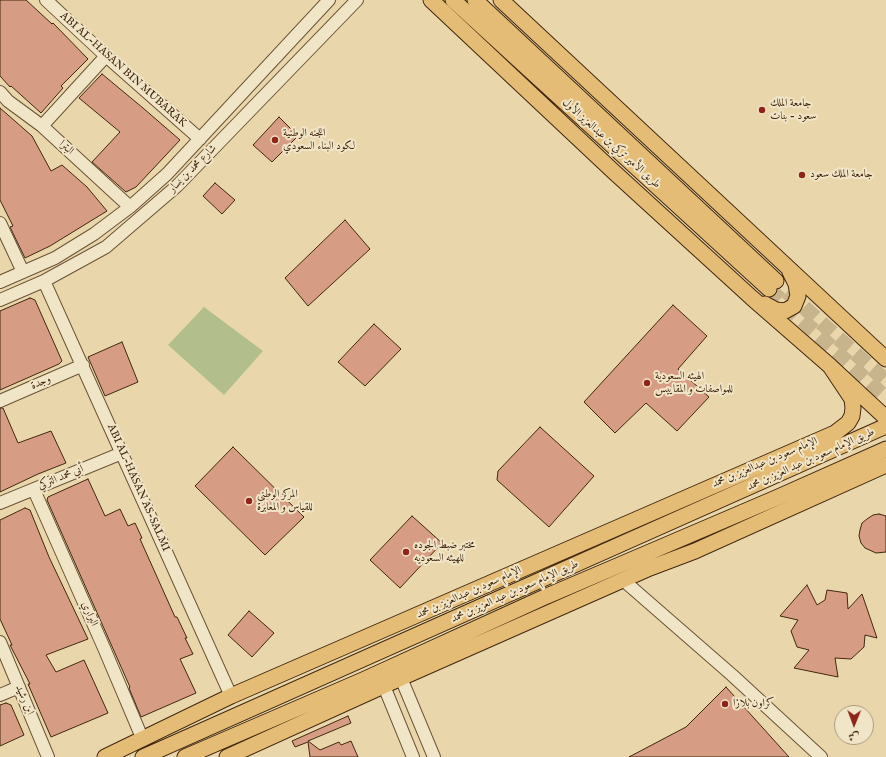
<!DOCTYPE html>
<html>
<head>
<meta charset="utf-8">
<style>
  body { margin:0 }
  #map { position:relative; width:886px; height:757px; overflow:hidden; background:#e9d7ab; font-family:"IM FELL English",Amiri,serif }
  canvas { display:block }
  .north { position:absolute; left:834px; top:705px; width:40px; height:40px; box-sizing:border-box; background:#f1e5c8; border:1px solid #ab997e; border-radius:50%; rotate:181deg; font-size:11px; font-weight:700; line-height:16px; text-align:center; color:#41270f }
  .north::after { content:''; display:block; margin:auto; width:14px; height:18px; background:#8f2418; clip-path:polygon(50% 0,100% 100%,50% 72%,0 100%) }
</style>
</head>
<body>
<div id="map">
<canvas width="886" height="757"></canvas>
<div class="north">ش</div>
</div>
<script>
const ctx = document.querySelector('canvas').getContext('2d');
ctx.lineJoin = 'round';
function fill(path, color) { ctx.fillStyle = color; ctx.fill(path, 'evenodd'); }
const toPath = rows => new Path2D(rows.map(r => 'M' + r).join(''));
function trace(path, color, width, dash) { ctx.strokeStyle = color; ctx.lineWidth = width; ctx.lineCap = dash ? 'butt' : 'round'; ctx.setLineDash(dash || []); ctx.stroke(path); }
function write(font, color, halo, rows, align = 'center') {
  ctx.font = font + ' "IM FELL English",Amiri,serif'; ctx.lineWidth = 4; ctx.setLineDash([]); ctx.textBaseline = 'middle'; ctx.strokeStyle = halo; ctx.fillStyle = color; for (const [text, x, y, turn = 0] of rows) {
    ctx.save(); ctx.translate(x, y); ctx.rotate((+turn || 0) * Math.PI / 180); ctx.textAlign = isNaN(turn) ? turn : align; if (halo) ctx.strokeText(text, 0, 0); ctx.fillText(text, 0, 0); ctx.restore();
  }
}
fill(toPath([
  [204,307,263,351,224,395,168,345]
]), '#b2bf8c');
const building = toPath([
  [0,0,26,0,52,24,53,23,88,59,61,86,63,88,41,113,11,86,10,87,0,76,0,0],
  [102,74,143,108,180,140,136,187,126,192,92,162,120,132,79,98,102,74],
  [0,108,32,136,51,171,62,165,87,187,107,211,50,246,25,258,10,227,13,226,0,200,0,108],
  [279,117,298,136,272,162,253,145,279,117],
  [215,183,235,200,222,214,203,196,215,183],
  [345,220,370,249,308,306,285,278,345,220],
  [30,298,35,300,62,361,59,364,0,390,0,311,30,298],
  [673,305,707,336,678,369,709,397,677,431,646,403,615,433,584,402,673,305],
  [374,324,401,349,365,386,338,362,374,324],
  [122,342,138,382,105,396,88,357,122,342],
  [0,408,3,408,18,443,51,431,66,463,38,474,0,492,0,408],
  [540,427,594,476,549,527,497,480,498,471,540,427],
  [233,447,304,517,265,555,195,486,233,447],
  [88,479,105,516,120,509,128,526,135,523,142,538,140,539,175,617,177,617,187,638,185,638,193,654,180,659,196,693,141,717,129,688,130,687,47,500,48,497,88,479],
  [25,508,30,510,49,557,88,639,46,655,56,672,84,660,108,713,51,737,28,684,30,684,10,645,12,645,0,619,0,520,25,508],
  [879,514,886,516,886,552,876,553,865,548,861,543,859,536,860,530,862,523,867,519,873,515,879,514],
  [412,516,442,543,400,588,370,560,412,516],
  [807,585,817,605,825,600,827,590,847,593,848,609,862,594,877,638,865,635,864,647,851,659,835,658,838,677,794,668,809,650,797,647,791,631,798,620,780,616,807,585],
  [249,611,274,633,252,657,228,635,249,611],
  [726,687,789,757,629,757,686,727,726,687],
  [6,703,11,705,24,735,0,746,0,705,6,703],
  [348,716,351,723,308,741,320,750,339,742,341,745,351,741,358,757,310,757,308,742,295,747,292,741,348,716]
]);
fill(building, '#d79d84');
trace(building, '#41270f', 1);
trace(toPath([
  [769,289,886,398],
  [787,292,886,381]
]), '#c7b48c', 15, [15, 8]);
const minor = toPath([
  [46,0,106,56,200,139],
  [0,92,8,101,42,126,130,207],
  [42,126,106,56],
  [0,223,23,272],
  [44,281,231,696],
  [0,282,55,258,94,234,130,207,167,174,329,0],
  [0,300,44,281,106,247,177,186,357,0],
  [0,401,83,365],
  [34,490,104,648,143,740],
  [0,503,122,453],
  [623,580,732,675,821,757],
  [0,642,48,757],
  [401,678,434,757],
  [384,686,413,757],
  [0,695,19,687]
]);
const major = toPath([
  [431,0,614,172,752,298,830,366,886,418],
  [453,0,769,289],
  [475,0,776,281],
  [501,0,886,359],
  [765,304,776,310,785,311,794,306,798,296,796,284,790,272],
  [105,757,231,696,835,433,848,423,852,416,853,408,852,399,830,366],
  [143,757,886,426],
  [185,757,363,680,547,596,776,498,886,449],
  [227,757,401,678,650,568,695,551,886,465]
]);
trace(minor, '#6b5336', 14);
trace(major, '#41270f', 17);
trace(minor, '#f1e5c8', 12);
trace(major, '#e4bc76', 15);
for (const [x, y, r, color] of [
  [762,110,4,"#8f2418"],
  [275,140,4,"#8f2418"],
  [802,175,4,"#8f2418"],
  [647,383,4,"#8f2418"],
  [249,501,4,"#8f2418"],
  [406,552,4,"#8f2418"],
  [725,704,4,"#8f2418"]
]) { const dot = new Path2D(); dot.arc(x, y, r, 0, 2 * Math.PI); ctx.fillStyle = color; ctx.fill(dot); trace(dot, '#f1e5c8', 1.5); }
write('11px', '#41270f', '#f1e5c8', [
  ["ABI AL-HASAN BIN MUBARAK",123,70,42],
  ["طريق الأمير تركي بن عبدالعزيز الأول",611,144,42],
  ["البترا",66,148,43],
  ["شارع محمد بن يسار",193,169,-45],
  ["وجدة",41,383,-23],
  ["طريق الإمام سعود بن عبد العزيز بن محمد",811,460,-24],
  ["الإمام سعود بن عبدالعزيز بن محمد",765,463,-23],
  ["أبي محمد التركي",61,478,-22],
  ["ABI AL-HASAN AS-SALMI",138,488,66],
  ["طريق الإمام سعود بن عبد العزيز بن محمد",515,592,-24],
  ["الإمام سعود بن عبدالعزيز بن محمد",469,593,-24],
  ["البراري",89,614,66],
  ["ابن رشيد",24,700,67]
]);
write('11px', '#41270f', '#f1e5c8', [
  ["جامعة الملك",770,104],
  ["سعود - بنات",770,117],
  ["اللجنه الوطنية",283,134],
  ["لكود البناء السعودي",283,147],
  ["جامعة الملك سعود",810,175],
  ["الهيئه السعودية",655,377],
  ["للمواصفات و المقاييس",655,390],
  ["المركز الوطني",257,495],
  ["للقياس و المعابرة",257,508],
  ["مختبر ضبط الجوده",414,546],
  ["للهيئه السعوديه",414,559],
  ["كراون بلازا",733,704]
], 'left');
</script>
</body>
</html>
